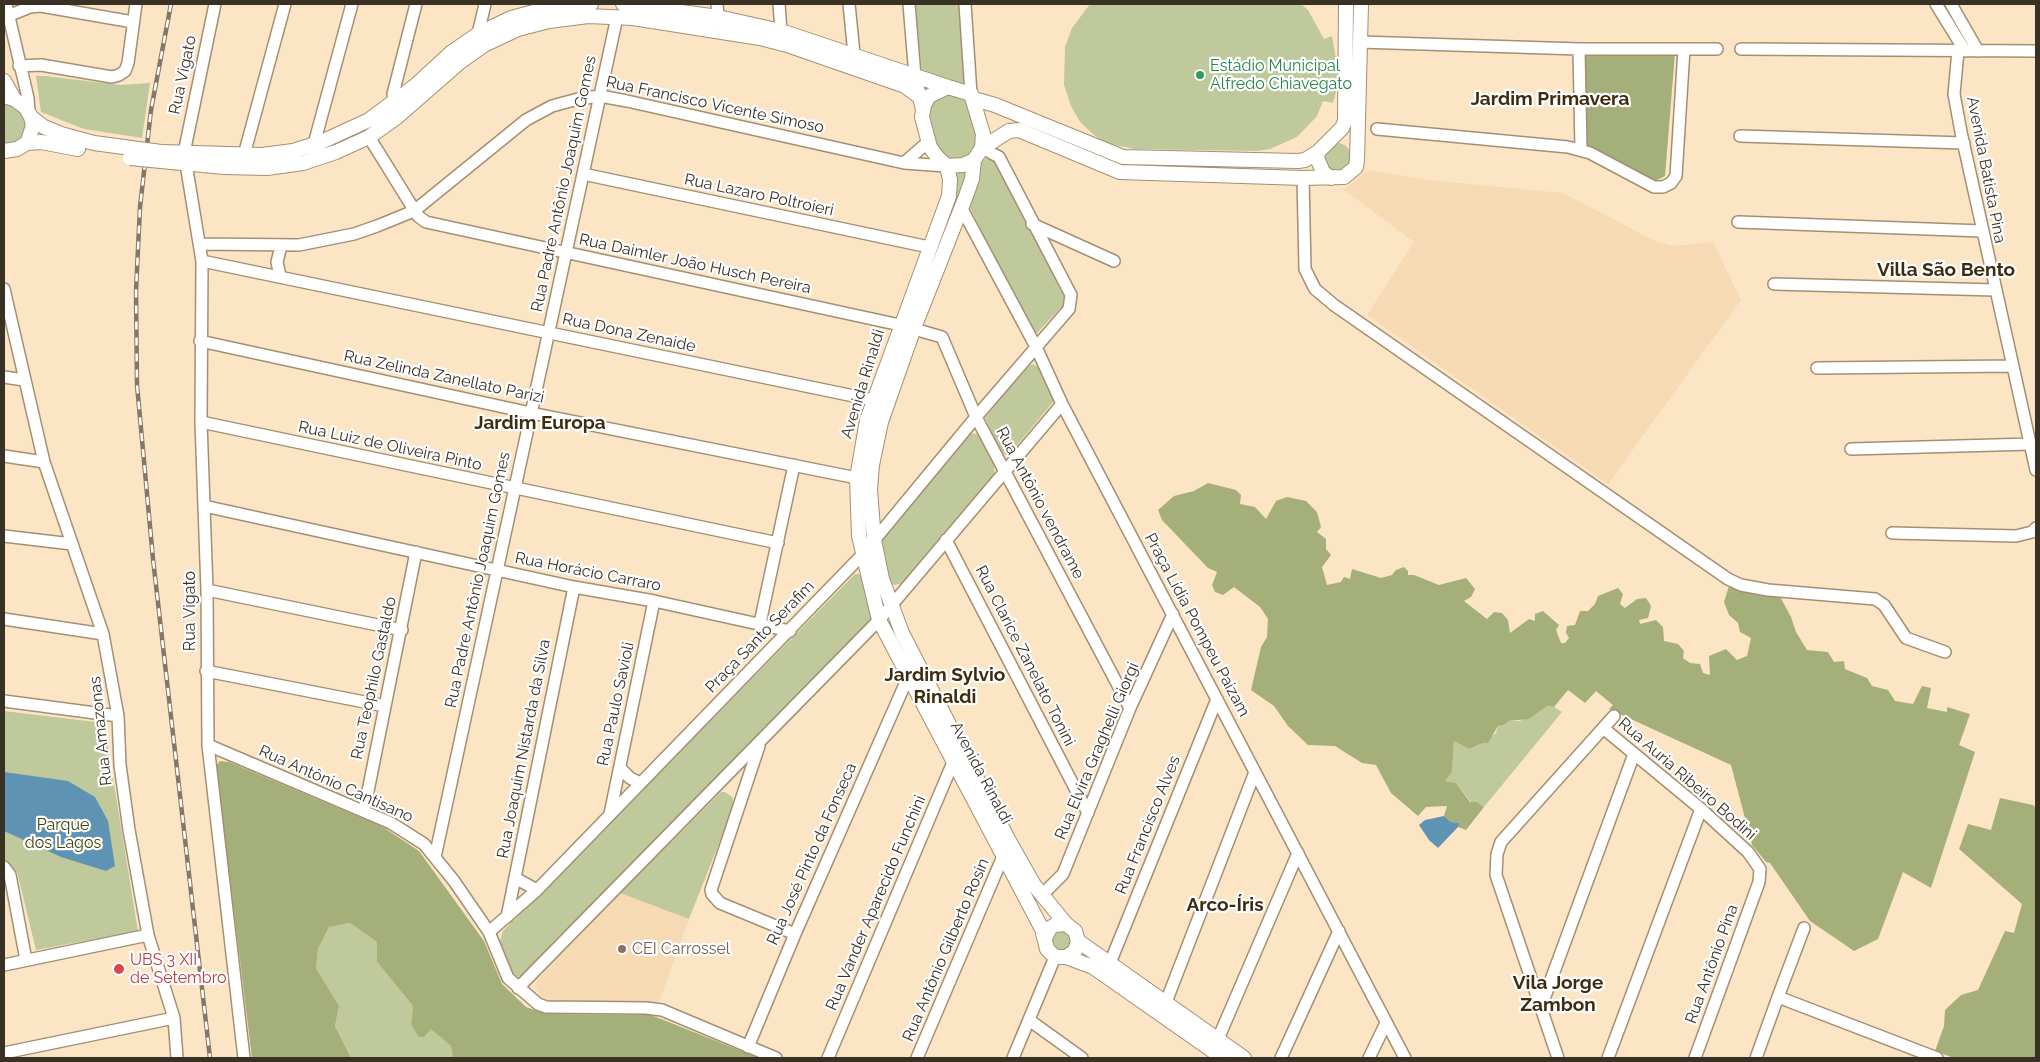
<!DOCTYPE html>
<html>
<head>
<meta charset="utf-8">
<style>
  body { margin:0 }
  #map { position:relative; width:2040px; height:1062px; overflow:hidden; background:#fce5c5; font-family:Raleway,sans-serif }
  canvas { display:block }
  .frame { position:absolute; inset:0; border:5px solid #3a3125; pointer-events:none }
</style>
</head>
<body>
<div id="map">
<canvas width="2040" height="1062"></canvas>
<div class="frame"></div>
</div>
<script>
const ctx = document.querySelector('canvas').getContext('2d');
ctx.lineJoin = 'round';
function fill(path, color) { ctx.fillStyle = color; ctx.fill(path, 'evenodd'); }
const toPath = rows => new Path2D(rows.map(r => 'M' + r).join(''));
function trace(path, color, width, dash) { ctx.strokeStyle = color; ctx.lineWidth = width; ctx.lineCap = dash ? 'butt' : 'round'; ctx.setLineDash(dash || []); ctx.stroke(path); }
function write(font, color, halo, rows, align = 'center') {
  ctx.font = font + ' Raleway,sans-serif'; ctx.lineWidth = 4.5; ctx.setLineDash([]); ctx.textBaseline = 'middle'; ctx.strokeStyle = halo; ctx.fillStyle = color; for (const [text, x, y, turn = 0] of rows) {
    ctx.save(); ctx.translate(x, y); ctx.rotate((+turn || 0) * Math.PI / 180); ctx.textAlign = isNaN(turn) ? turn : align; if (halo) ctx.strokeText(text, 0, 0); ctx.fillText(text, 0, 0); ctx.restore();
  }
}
fill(toPath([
  [1368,170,1428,180,1563,193,1657,242,1674,246,1713,242,1741,300,1608,484,1367,315,1414,242,1344,190],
  [620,893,689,919,659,1002,547,1001,541,997,535,987,537,980]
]), '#f5dab4');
fill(toPath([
  [915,4,962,4,966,84,964,86,922,73],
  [1090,4,1301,4,1308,10,1324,39,1332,36,1337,64,1336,92,1333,103,1323,101,1317,116,1297,137,1270,149,1257,151,1134,149,1106,143,1094,135,1080,122,1071,106,1064,85,1065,47,1072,28],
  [36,76,46,76,120,85,150,83,142,138,84,129,41,112],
  [944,93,960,95,967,101,978,139,977,149,965,161,948,161,935,147,927,112,929,102],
  [4,100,14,102,28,122,23,138,15,144,4,146],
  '1323 157a14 14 0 1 1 28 0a14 14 0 1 1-28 0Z',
  [992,156,1065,298,1064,304,1037,333,1030,329,968,204,981,161],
  [953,170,966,170,965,175,921,299,916,299,957,188],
  [1033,364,1038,367,1054,397,1053,402,1013,450,1005,455,1001,452,985,418,1024,369],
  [971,433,980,435,995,463,994,475,908,579,904,583,894,585,890,583,879,548,880,542],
  [855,574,859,574,863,578,873,619,523,976,513,977,499,944,503,931],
  [1547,706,1554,707,1562,712,1484,807,1477,802,1471,802,1456,783,1445,781,1452,772,1454,741,1469,749,1483,743,1496,733,1498,726,1507,721,1520,721],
  [4,711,104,723,138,931,36,950,17,872,4,858],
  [721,792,725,792,733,798,733,808,689,919,620,893],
  [350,923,377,942,377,962,413,1006,411,1024,431,1028,451,1046,453,1058,351,1058,335,1026,339,1006,316,968,318,949,329,927],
  [1062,930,1069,932,1072,946,1063,953,1052,949,1050,937,1055,932]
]), '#bfc99b');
fill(toPath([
  [1583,52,1675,53,1665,176,1653,182,1584,144],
  [1208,483,1236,490,1241,495,1240,504,1255,507,1266,519,1276,501,1287,497,1306,501,1317,512,1321,527,1317,532,1326,539,1326,549,1331,555,1322,567,1327,585,1341,582,1344,577,1350,579,1352,569,1381,578,1392,575,1396,570,1404,567,1408,571,1408,575,1414,575,1439,585,1466,578,1475,589,1471,597,1464,601,1487,619,1494,612,1502,613,1508,620,1510,633,1529,619,1535,621,1535,614,1543,611,1559,625,1556,630,1561,643,1565,643,1569,638,1566,633,1567,626,1575,625,1580,611,1588,611,1595,604,1598,596,1618,588,1623,594,1620,604,1625,608,1637,599,1646,598,1651,606,1648,618,1639,620,1640,624,1656,620,1663,627,1664,641,1678,644,1684,651,1683,658,1690,663,1700,664,1703,673,1710,675,1709,656,1726,649,1737,660,1747,656,1751,638,1740,632,1738,623,1729,615,1724,602,1729,586,1778,593,1791,617,1796,632,1807,650,1828,652,1834,662,1844,661,1845,669,1867,678,1872,686,1888,690,1895,701,1913,704,1922,686,1931,688,1927,708,1947,712,1947,707,1970,714,1959,745,1975,752,1931,888,1903,872,1878,939,1854,951,1810,921,1770,863,1766,862,1752,845,1731,765,1609,709,1613,705,1596,691,1585,703,1568,690,1554,707,1547,706,1529,719,1508,721,1505,724,1498,726,1488,743,1483,743,1469,749,1454,741,1452,772,1445,781,1456,783,1470,802,1477,802,1484,807,1466,830,1458,827,1458,823,1451,822,1444,816,1447,806,1426,807,1418,816,1391,793,1376,765,1362,763,1335,746,1308,745,1288,726,1274,706,1251,690,1261,647,1267,637,1268,619,1260,607,1234,587,1223,595,1215,592,1212,585,1217,572,1208,568,1162,520,1158,510,1174,496,1194,491],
  [220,761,229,762,383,827,419,851,484,941,502,984,526,1007,546,1014,651,1015,759,1058,453,1058,451,1046,431,1029,424,1037,419,1037,411,1024,413,1006,377,962,377,942,350,923,329,927,318,949,316,968,339,1006,335,1026,351,1058,252,1058,216,766],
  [2000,798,2033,805,2036,808,2036,1058,1954,1058,1935,1051,1944,1026,1945,1010,1961,995,1978,990,2005,931,2014,933,2022,904,1959,849,1968,824,1991,830]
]), '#a4af79');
fill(toPath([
  [4,772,68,781,95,797,108,821,115,866,106,871,61,857,4,831],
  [1444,816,1451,822,1459,823,1458,827,1438,848,1429,840,1419,825,1425,820]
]), '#5e93b4');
const minor = toPath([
  [6,4,28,98,29,112],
  [717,4,718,17],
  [779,4,781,31],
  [849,4,854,54],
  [909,4,915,76,922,100],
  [965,4,971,94],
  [1936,4,1965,51],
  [1951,4,1978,51],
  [8,16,30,7,41,6,133,22],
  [478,34,485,4],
  [1360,42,1579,49,1717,49],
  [1579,49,1581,150],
  [1741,49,2036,51],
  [1958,51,1954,94,1961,132,2036,470],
  [19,66,41,65,112,77,119,75,125,71,128,63,136,4],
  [395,108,393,94,416,4],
  [1377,129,1568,147,1590,153,1654,187,1663,187,1671,183,1676,176,1684,49],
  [1740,136,1964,143],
  [369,137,418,216,426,222,900,325,942,337,976,417,1130,708],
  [314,144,352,4],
  [184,153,215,4],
  [244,155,285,4],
  [904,163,928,142],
  [186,164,202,261,201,422,207,590,208,745,244,1058],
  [583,174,929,247],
  [1303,178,1305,269,1315,289,1334,305,1728,579,1741,585,1768,590,1875,599,1884,605,1906,638,1945,652],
  [961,207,1036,347,1062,404,1405,1058],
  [1738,222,1982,231],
  [1032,224,1114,261],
  [200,244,299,245,354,234,377,226,414,211,526,120,552,106,578,99,600,96,627,101,904,163,946,166],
  [202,261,873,400],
  [280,276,277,262,281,246],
  [1774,284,1995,290],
  [4,289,44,462,103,634,118,716,120,765,129,830,148,935,174,1018,177,1058],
  [200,341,531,413,857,478],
  [1817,368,2013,366],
  [4,377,24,380],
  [201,422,778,543],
  [1851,449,2031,444],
  [4,456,44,462],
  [204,506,574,587,654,601,790,631],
  [1892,533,2016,536,2032,532,2036,528],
  [4,536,72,544],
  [946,540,1088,813],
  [207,590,402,630],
  [4,619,103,634],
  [760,623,794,465],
  [206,671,385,706],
  [4,701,118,716],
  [1603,728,1701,809,1748,852,1760,869,1759,882,1695,1058],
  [208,745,391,823,424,844,454,881,489,932,508,978,538,1004,546,1007,646,1008,662,1010,776,1058],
  [759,746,711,890,712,894,720,903,795,934],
  [620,768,630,778,640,783],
  [364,811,416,552],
  [610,814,654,601],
  [435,857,617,17],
  [4,867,10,875,26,960],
  [515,878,537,890],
  [1042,895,1063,874,1130,708,1173,614],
  [507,917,574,587],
  [1804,928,1778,997,1937,1058],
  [489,932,537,890,862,555,976,417,1069,309,1071,295,999,157,982,148],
  [1110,963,1217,699],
  [4,965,148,935],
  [518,988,879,620,1062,404],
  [1541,1007,1634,754],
  [1163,1010,1255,772],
  [1029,1020,1082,1058],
  [1218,1039,1298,853],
  [748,1047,795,934,909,675],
  [4,1053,174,1018],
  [828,1058,954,760],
  [917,1058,1004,854],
  [1013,1058,1055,957],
  [1281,1058,1339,931],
  [1369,1058,1386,1023],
  [1558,1058,1496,875,1497,854,1501,842,1614,716],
  [1608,1058,1701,809],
  [1756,1058,1778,997]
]);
const major = toPath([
  [623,4,718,17,781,31,948,87],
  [4,81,14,99],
  [948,87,971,94,983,134,982,148,974,160,963,165,947,166,938,158,930,147,922,117,924,105,929,96,948,87],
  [4,96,14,99,26,108,31,117,33,126,27,143,17,149,4,151],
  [974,99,995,105,1123,157,1298,161,1305,160,1318,152],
  [31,117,44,127,61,134,94,143,131,148],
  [27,143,41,142,78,149],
  [982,148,1009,131,1019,130,1120,172,1303,178,1344,177,1356,167,1357,160,1361,4],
  [161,152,262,155,293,151,319,143,369,120,415,86,452,52,478,34,511,18,545,9,591,4],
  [974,160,972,179,966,196,914,328,881,422,872,465,870,490,874,540,882,579,902,633,1009,841,1034,885,1066,924],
  [161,161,224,167,267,168,303,163,336,152,369,137,397,117,460,62,484,45,518,29,549,21,588,16,633,18,760,38,787,45,905,86,920,97,923,110],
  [947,166,950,180,949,196,867,420,857,478,859,536,879,620,1042,929,1047,949,1055,957,1066,957,1075,951,1078,941,1075,931,1066,924,1055,925,1050,928,1045,938],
  [1331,178,1323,172,1317,158,1318,152,1342,128,1345,121,1346,4],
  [1078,941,1244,1058],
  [1066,957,1093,967,1223,1058]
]);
trace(minor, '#a48f72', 14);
trace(major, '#a48f72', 16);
trace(minor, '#fff', 11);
trace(major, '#fff', 14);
const rail = toPath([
  [171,4,151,110,140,207,136,291,137,385,153,559,210,1058]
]);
trace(rail, '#857763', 4.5);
trace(rail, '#fff', 2.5, [8]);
const majorBridge = toPath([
  [131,148,161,152],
  [130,158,161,161]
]);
trace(majorBridge, '#a48f72', 16, []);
trace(majorBridge, '#fff', 14);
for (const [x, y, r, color] of [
  [1200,75,5,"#2e9e5b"],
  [622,949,5,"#8d6e63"],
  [119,969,6,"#e0444e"]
]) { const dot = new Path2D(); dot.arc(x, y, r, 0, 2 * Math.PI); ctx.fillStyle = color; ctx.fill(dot); trace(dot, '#fff', 2); }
write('16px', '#27864d', '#fff', [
  ["Estádio Municipal",1210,66],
  ["Alfredo Chiavegato",1210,84]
], 'left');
write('16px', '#3a3125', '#fff', [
  ["Rua Vigato",183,75,-78],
  ["Rua Francisco Vicente Simoso",715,105,12],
  ["Avenida Batista Pina",1986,170,79],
  ["Rua Padre Antônio Joaquim Gomes",564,184,-78],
  ["Rua Lazaro Poltroieri",759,195,12],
  ["Rua Daimler João Husch Pereira",695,264,12],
  ["Rua Dona Zenaide",629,333,12],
  ["Rua Zelinda Zanellato Parizi",444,377,12],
  ["Avenida Rinaldi",863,384,-73],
  ["Rua Luiz de Oliveira Pinto",390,446,12],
  ["Rua Antônio vendrame",1040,503,62],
  ["Rua Horácio Carraro",588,572,11],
  ["Rua Padre Antônio Joaquim Gomes",478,580,-78],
  ["Rua Vigato",190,611,-90],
  ["Praça Lídia Pompeu Paizam",1197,625,62],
  ["Praça Santo Serafim",760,637,-46],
  ["Rua Clarice Zanelato Tonini",1025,656,63],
  ["Rua Teophilo Gastaldo",374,678,-78],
  ["Rua Paulo Savioli",616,704,-78],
  ["Rua Amazonas",101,731,-96],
  ["Rua Joaquim Nistarda da Silva",524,749,-79],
  ["Rua Elvira Graghelli Giorgi",1097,751,-67],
  ["Avenida Rinaldi",981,773,62],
  ["Rua Auria Ribeiro Bodini",1687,779,41],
  ["Rua Antônio Cantisano",336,784,24],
  ["Rua Francisco Alves",1148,825,-68],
  ["Rua José Pinto da Fonseca",812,854,-66],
  ["Rua Vander Aparecido Funchini",876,903,-67],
  ["Rua Antônio Gilberto Rosin",946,950,-67],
  ["Rua Antônio Pina",1712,964,-70]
]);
write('16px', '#3e4704', '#fff', [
  ["Parque",63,825],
  ["dos Lagos",63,843]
]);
write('16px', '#785e54', '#fff', [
  ["CEI Carrossel",632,949]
], 'left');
write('16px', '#be3a42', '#fff', [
  ["UBS 3 XII",130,960],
  ["de Setembro",130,978]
], 'left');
write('bold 19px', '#3d2c10', '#fff', [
  ["Jardim Primavera",1550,99],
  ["Villa São Bento",1946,270],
  ["Jardim Europa",540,423],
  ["Jardim Sylvio",945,675],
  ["Rinaldi",945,697],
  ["Arco-Íris",1225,905],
  ["Vila Jorge",1558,983],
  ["Zambon",1558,1005]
]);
</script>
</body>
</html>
